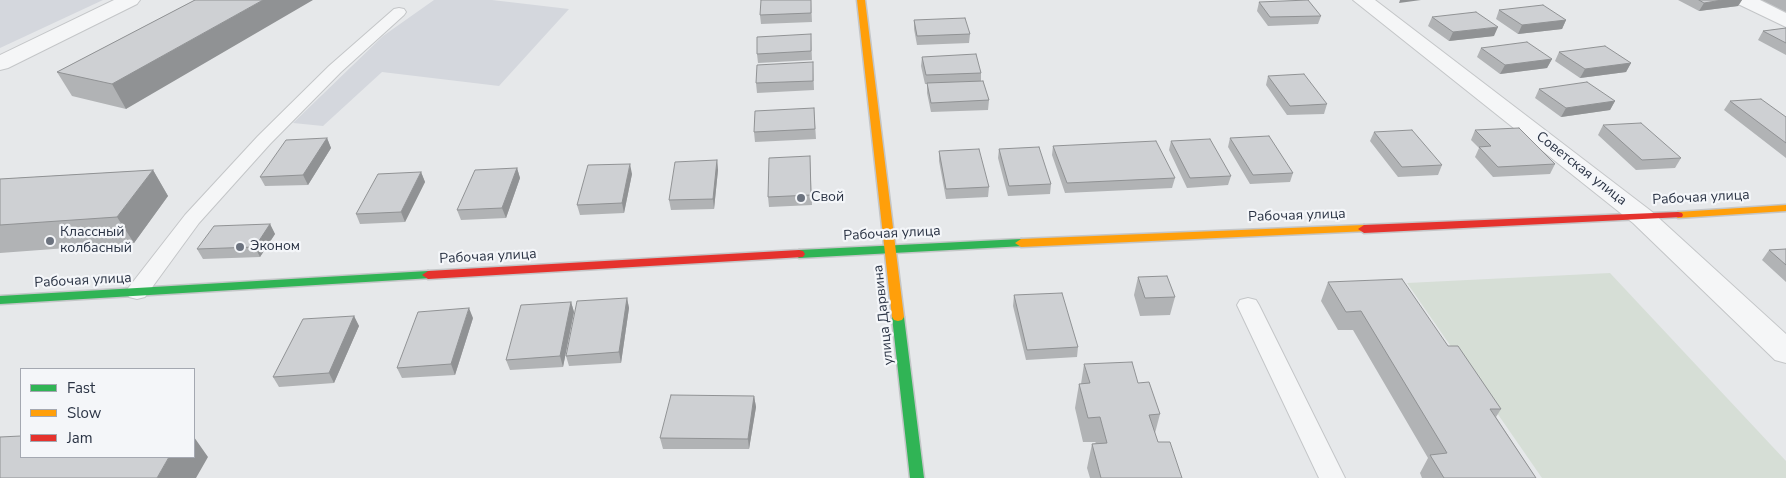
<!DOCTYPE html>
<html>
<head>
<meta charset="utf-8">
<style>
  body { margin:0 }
  #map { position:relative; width:1786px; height:478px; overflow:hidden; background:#e6e8ea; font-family:"Nunito Sans",sans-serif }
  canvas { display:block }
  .legend { position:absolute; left:20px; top:368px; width:175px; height:90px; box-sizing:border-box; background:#f4f6f9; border:1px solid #a4a8b1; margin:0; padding:6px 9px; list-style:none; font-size:15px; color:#2b3445 }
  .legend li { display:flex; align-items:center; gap:10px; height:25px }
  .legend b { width:25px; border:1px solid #a4a8b1 }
</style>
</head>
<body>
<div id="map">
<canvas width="1786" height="478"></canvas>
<ul class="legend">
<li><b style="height:6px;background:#30b455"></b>Fast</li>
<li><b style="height:6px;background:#ff9f0a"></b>Slow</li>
<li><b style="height:6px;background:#e5322d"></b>Jam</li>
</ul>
</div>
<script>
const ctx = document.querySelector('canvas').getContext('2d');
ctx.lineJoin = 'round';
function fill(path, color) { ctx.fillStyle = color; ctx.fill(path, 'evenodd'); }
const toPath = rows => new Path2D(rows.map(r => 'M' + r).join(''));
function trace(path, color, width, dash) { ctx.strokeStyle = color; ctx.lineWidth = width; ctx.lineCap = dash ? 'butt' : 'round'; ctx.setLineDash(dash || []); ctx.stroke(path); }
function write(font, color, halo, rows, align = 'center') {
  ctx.font = font + ' "Nunito Sans",sans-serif'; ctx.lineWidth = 4.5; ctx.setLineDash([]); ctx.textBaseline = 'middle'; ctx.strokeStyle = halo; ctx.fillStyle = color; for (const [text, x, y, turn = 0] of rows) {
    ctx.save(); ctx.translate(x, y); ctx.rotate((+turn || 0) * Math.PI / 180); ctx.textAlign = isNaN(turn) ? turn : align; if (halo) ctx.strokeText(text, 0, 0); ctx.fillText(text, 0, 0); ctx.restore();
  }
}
fill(toPath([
  [0,0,103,0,0,48],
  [434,0,492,0,569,9,499,86,382,72,323,126,293,123,383,36]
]), '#d4d7dd');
fill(toPath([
  [1610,273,1786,461,1786,478,1542,478,1407,283]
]), '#d6ded6');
const lane = toPath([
  [399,8,404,9,406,12,404,15,341,72,270,144,199,223,145,297,137,299,129,297,126,292,129,287,185,215,258,136,329,66,394,9,399,8],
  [1248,298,1256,300,1259,305,1345,478,1319,478,1237,305,1240,300,1248,298]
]);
const street = toPath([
  [114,0,140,0,137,4,8,68,0,70,0,55,114,0],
  [1353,0,1375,0,1651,211,1786,334,1786,363,1775,360,1633,223,1353,0],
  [1735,0,1760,0,1786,13,1786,27,1738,4,1735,0]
]);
const fast = toPath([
  [1021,239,1025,240,1027,243,1025,246,799,258,793,254,799,250,1021,239],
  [428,271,434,275,432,278,0,304,0,296,428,271],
  [898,313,902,314,904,317,924,478,910,478,892,317,894,314,898,313]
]);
const slow = toPath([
  [857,0,865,0,904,317,902,320,898,321,894,320,892,317,857,0],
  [1786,205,1786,211,1678,218,1673,215,1678,212,1786,205],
  [1364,225,1370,229,1368,231,1021,247,1015,243,1021,239,1364,225]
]);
const jam = toPath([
  [1678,212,1682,213,1683,215,1682,217,1364,233,1358,229,1364,225,1678,212],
  [799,250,803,251,805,254,803,257,428,279,422,275,428,271,799,250]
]);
trace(lane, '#c4c6c8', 2);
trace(street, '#c4c6c8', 2);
trace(fast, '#c4c6c8', 3);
trace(slow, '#c4c6c8', 3);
trace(jam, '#c4c6c8', 3);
fill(lane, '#f5f6f7');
fill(street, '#f5f6f7');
fill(fast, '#30b455');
fill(slow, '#ff9f0a');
fill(jam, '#e5322d');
fill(toPath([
  [195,0,126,109,72,96,57,72],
  [811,0,812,22,761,24,760,15],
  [1678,0,1742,0,1738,6,1699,11],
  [1762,0,1786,0,1786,12],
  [1259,2,1321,16,1318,24,1268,26,1257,11],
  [1499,10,1566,20,1562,29,1518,34,1496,19],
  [1432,17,1494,36,1449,41,1428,26],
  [914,20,970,34,969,43,917,45,914,29],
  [1786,28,1786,55,1758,40,1763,31],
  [811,34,812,60,758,63,757,54],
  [1481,48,1552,59,1547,68,1500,74,1477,57],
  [1559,52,1631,63,1626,72,1580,78,1555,61],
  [922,57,981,73,981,81,989,100,988,110,931,112,927,93,927,84,925,84,921,66],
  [813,62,814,90,757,93,756,83],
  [1268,76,1327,104,1324,114,1287,115,1266,85],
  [1539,89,1615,101,1610,110,1561,117,1535,98],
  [1730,101,1786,117,1786,158,1724,110],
  [814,108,816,139,755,142,754,132],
  [1603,125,1681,158,1675,168,1636,170,1598,135],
  [1475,130,1555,164,1550,174,1493,177,1475,157,1479,148,1471,140],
  [1374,132,1442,165,1438,175,1398,177,1370,141],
  [327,138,331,148,308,185,265,186,260,177],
  [1230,138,1293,173,1290,182,1250,184,1228,147],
  [1171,141,1231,176,1228,185,1187,188,1169,150],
  [1053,146,1175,178,1172,188,1065,193,1052,155],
  [999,149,1051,184,1050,194,1008,196,998,158],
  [939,151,989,187,988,197,946,199,939,161],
  [810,156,812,205,769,207,768,197],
  [717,160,718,170,714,209,671,210,669,200],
  [517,168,520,178,506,218,461,220,457,210],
  [153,170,168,196,134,243,0,253,0,179],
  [421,172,425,182,405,222,360,224,356,214],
  [632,174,624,213,580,215,577,205],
  [270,224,275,234,260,257,203,259,197,249],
  [1786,249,1786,282,1762,260,1769,250],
  [1138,277,1175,297,1170,315,1140,316,1134,295],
  [1328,282,1448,346,1501,409,1496,417,1536,478,1422,478,1420,473,1428,458,1353,330,1338,330,1321,301],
  [1014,295,1078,347,1077,357,1026,360,1013,306],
  [627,298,629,308,621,363,569,366,566,356],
  [571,302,574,312,563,367,510,370,506,360],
  [354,316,359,326,334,383,279,387,273,377],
  [473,318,455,375,402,378,397,368],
  [1084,364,1138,383,1160,414,1155,433,1158,442,1182,478,1090,478,1087,468,1092,444,1096,443,1095,442,1083,442,1075,408,1079,384,1081,384],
  [754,396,756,407,749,449,663,449,660,438]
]), '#b1b3b5');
fill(toPath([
  [263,0,313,0,126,109,112,84],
  [1400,0,1421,0,1399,3],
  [1722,0,1742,0,1738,6,1699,11,1704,3],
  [1566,20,1562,29,1518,34,1522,25],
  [1498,27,1494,36,1449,41,1453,32],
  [1552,59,1547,68,1500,74,1505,65],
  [1631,63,1626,72,1580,78,1585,69],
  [1615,101,1610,110,1561,117,1566,108],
  [327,138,331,148,308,185,303,175],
  [717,160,718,170,714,209,713,199],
  [630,164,632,174,624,213,622,203],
  [517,168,520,178,506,218,502,208],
  [153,170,168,196,134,243,117,217],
  [421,172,425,182,405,222,401,212],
  [270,224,275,234,260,257,255,247],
  [627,298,629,308,621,363,619,352],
  [571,302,574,312,563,367,560,356],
  [469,308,473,318,455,375,451,364],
  [354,316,359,326,334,383,329,373],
  [754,396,756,407,749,449,748,439],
  [194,437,208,457,196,478,157,478,169,457,194,457]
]), '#909294');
const building = toPath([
  [195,0,263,0,112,84,57,72,195,0],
  [761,0,811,0,811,13,760,15,761,0],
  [1308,0,1321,16,1270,17,1259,2,1308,0],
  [1699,0,1722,0,1704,3,1699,0],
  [1543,5,1566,20,1522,25,1499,10,1543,5],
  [1476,12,1498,27,1453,32,1432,17,1476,12],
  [965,18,970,34,917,36,914,20,965,18],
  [1786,28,1786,43,1763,31,1786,28],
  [811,34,811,51,757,54,757,37,811,34],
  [1527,42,1552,59,1505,65,1481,48,1527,42],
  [1605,46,1631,63,1585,69,1559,52,1605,46],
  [976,54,981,73,926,75,922,57,976,54],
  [813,62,813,81,756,83,757,65,813,62],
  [1304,74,1327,104,1290,106,1268,76,1304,74],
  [983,81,989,100,931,103,927,83,983,81],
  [1587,82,1615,101,1566,108,1539,89,1587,82],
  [1761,99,1786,117,1786,143,1730,101,1761,99],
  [814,108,815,129,754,132,755,111,814,108],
  [1641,123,1681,158,1642,160,1603,125,1641,123],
  [1519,128,1555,164,1498,167,1479,147,1491,146,1475,130,1519,128],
  [1412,130,1442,165,1402,167,1374,132,1412,130],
  [1269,136,1293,173,1253,175,1230,138,1269,136],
  [327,138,303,175,260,177,286,140,327,138],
  [1210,139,1231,176,1190,178,1171,141,1210,139],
  [1156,141,1175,178,1067,183,1053,146,1156,141],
  [1039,147,1051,184,1009,186,999,149,1039,147],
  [979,149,989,187,946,189,939,151,979,149],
  [810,156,811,195,768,197,769,158,810,156],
  [717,160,713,199,669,200,675,162,717,160],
  [630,164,622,203,577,205,588,165,630,164],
  [517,168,502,208,457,210,475,170,517,168],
  [153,170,117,217,0,225,0,179,153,170],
  [421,172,401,212,356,214,378,174,421,172],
  [270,224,255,247,197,249,214,226,270,224],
  [1786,249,1786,265,1769,250,1786,249],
  [1167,276,1175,297,1145,298,1138,277,1167,276],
  [1402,279,1448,346,1458,346,1501,409,1490,409,1536,478,1444,478,1430,455,1447,453,1361,311,1346,312,1328,282,1402,279],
  [1062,293,1078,347,1027,350,1014,295,1062,293],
  [627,298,619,352,566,356,577,301,627,298],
  [571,302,560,356,506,360,521,305,571,302],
  [469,308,451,364,397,368,418,312,469,308],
  [354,316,329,373,273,377,303,319,354,316],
  [1132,362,1138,383,1149,382,1160,414,1149,415,1158,442,1170,442,1182,478,1101,478,1092,444,1107,443,1100,417,1088,418,1079,384,1090,383,1084,364,1132,362],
  [671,395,754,396,748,439,660,438,671,395],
  [21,436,21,457,169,457,157,478,0,478,0,437,21,436]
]);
fill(building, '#ced0d3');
trace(building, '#909294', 1);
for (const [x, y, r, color] of [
  [801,198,5,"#6c737f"],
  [50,241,5,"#6c737f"],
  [240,247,5,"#6c737f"]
]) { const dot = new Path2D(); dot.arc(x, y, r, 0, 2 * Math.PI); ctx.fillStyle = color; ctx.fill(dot); trace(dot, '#f4f6f9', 2); }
write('14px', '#2b3445', '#f4f6f9', [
  ["Советская улица",1581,169,38],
  ["Рабочая улица",1701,198,-3],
  ["Рабочая улица",1297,216,-2],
  ["Рабочая улица",892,234,-3],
  ["Рабочая улица",488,257,-3],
  ["Рабочая улица",83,281,-3],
  ["улица Дарвина",884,315,-96]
]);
write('14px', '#2b3445', '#f4f6f9', [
  ["Свой",811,198],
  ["Классный",60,233],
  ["колбасный",60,249],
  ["Эконом",250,247]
], 'left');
</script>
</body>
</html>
